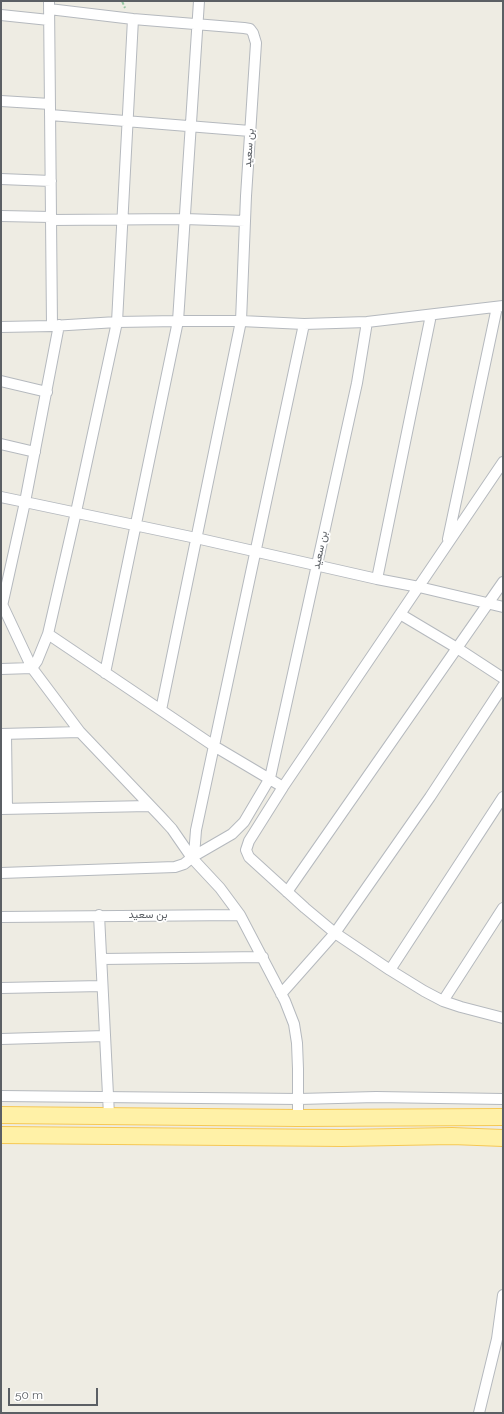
<!DOCTYPE html>
<html>
<head>
<meta charset="utf-8">
<style>
  body { margin:0 }
  #map { position:relative; width:504px; height:1414px; overflow:hidden; background:#eeece3; font-family:Raleway,sans-serif }
  canvas { display:block }
  .frame { position:absolute; inset:0; border:2px solid #5b5f64; pointer-events:none }
  .scale { position:absolute; left:8px; top:1388px; width:90px; height:18px; box-sizing:border-box; border:2px solid #5b5f64; border-top:0; padding-left:5px; font-size:12px; line-height:14px; white-space:nowrap; color:#5b5f64; -webkit-text-stroke:3px #fff; paint-order:stroke }
</style>
</head>
<body>
<div id="map">
<canvas width="504" height="1414"></canvas>
<div class="frame"></div>
<div class="scale">50 m</div>
</div>
<script>
const ctx = document.querySelector('canvas').getContext('2d');
ctx.lineJoin = 'round';
const toPath = rows => new Path2D(rows.map(r => 'M' + r).join(''));
function trace(path, color, width, dash) { ctx.strokeStyle = color; ctx.lineWidth = width; ctx.lineCap = dash ? 'butt' : 'round'; ctx.setLineDash(dash || []); ctx.stroke(path); }
function write(font, color, halo, rows, align = 'center') {
  ctx.font = font + ' Raleway,Vazirmatn,sans-serif'; ctx.lineWidth = 3.5; ctx.setLineDash([]); ctx.textBaseline = 'middle'; ctx.strokeStyle = halo; ctx.fillStyle = color; for (const [text, x, y, turn = 0] of rows) {
    ctx.save(); ctx.translate(x, y); ctx.rotate((+turn || 0) * Math.PI / 180); ctx.textAlign = isNaN(turn) ? turn : align; if (halo) ctx.strokeText(text, 0, 0); ctx.fillText(text, 0, 0); ctx.restore();
  }
}
const minor = toPath([
  [49,1,52,326],
  [49,9,133,19,244,28,250,29,253,33,256,43,246,196,241,321,161,710],
  [1,15,49,20],
  [1,101,50,104],
  [50,115,250,131],
  [1,179,51,181],
  [1,216,51,217],
  [51,220,184,219,245,221],
  [1,327,52,326,117,322,178,321,241,321,304,324,367,322,503,306],
  [1,381,47,392],
  [1,444,35,452],
  [1,497,25,502,59,325],
  [448,539,497,307],
  [377,579,431,315],
  [1,602,32,668,80,732,161,817,172,829,192,858,220,888,240,915],
  [1,606,2,606,25,502,196,538,377,579,419,587,503,607],
  [400,614,457,648,503,678],
  [48,634,214,746,283,787,503,462],
  [1,669,32,668,37,661,48,634,76,512,117,322,133,19],
  [105,673,178,321,199,1],
  [1,734,80,732],
  [6,734,7,809],
  [283,787,249,841,246,850,249,857,305,908,335,933,390,970,424,991,443,1001,461,1007,503,1018],
  [1,809,149,806],
  [194,856,196,830,304,324],
  [1,873,175,867,184,864,194,856,232,834,244,822,270,778,357,383,367,322],
  [287,892,503,582],
  [99,915,109,1115],
  [1,917,240,915,285,1001,294,1024,297,1043,298,1069,298,1118],
  [102,959,263,957],
  [390,970,503,797],
  [1,988,102,986],
  [281,994,335,933,430,797,503,686],
  [443,1001,503,908],
  [1,1039,105,1036],
  [1,1096,299,1099,376,1097,503,1099],
  [479,1413,497,1339,503,1295]
]);
const primary = toPath([
  [1,1115,298,1118,503,1117],
  [1,1135,342,1138,452,1136,503,1138]
]);
trace(minor, '#b5b9be', 12);
trace(primary, '#f6c854', 18);
trace(toPath([
  [122,1,125,8]
]), '#97c8a4', 2, [4, 2]);
trace(minor, '#fff', 10);
trace(primary, '#fff1a7', 16);
write('11px', '#5b5f64', '#fff', [
  ["بن سعيد",249,148,-86],
  ["بن سعيد",320,550,-78],
  ["بن سعيد",148,915]
]);
</script>
</body>
</html>
